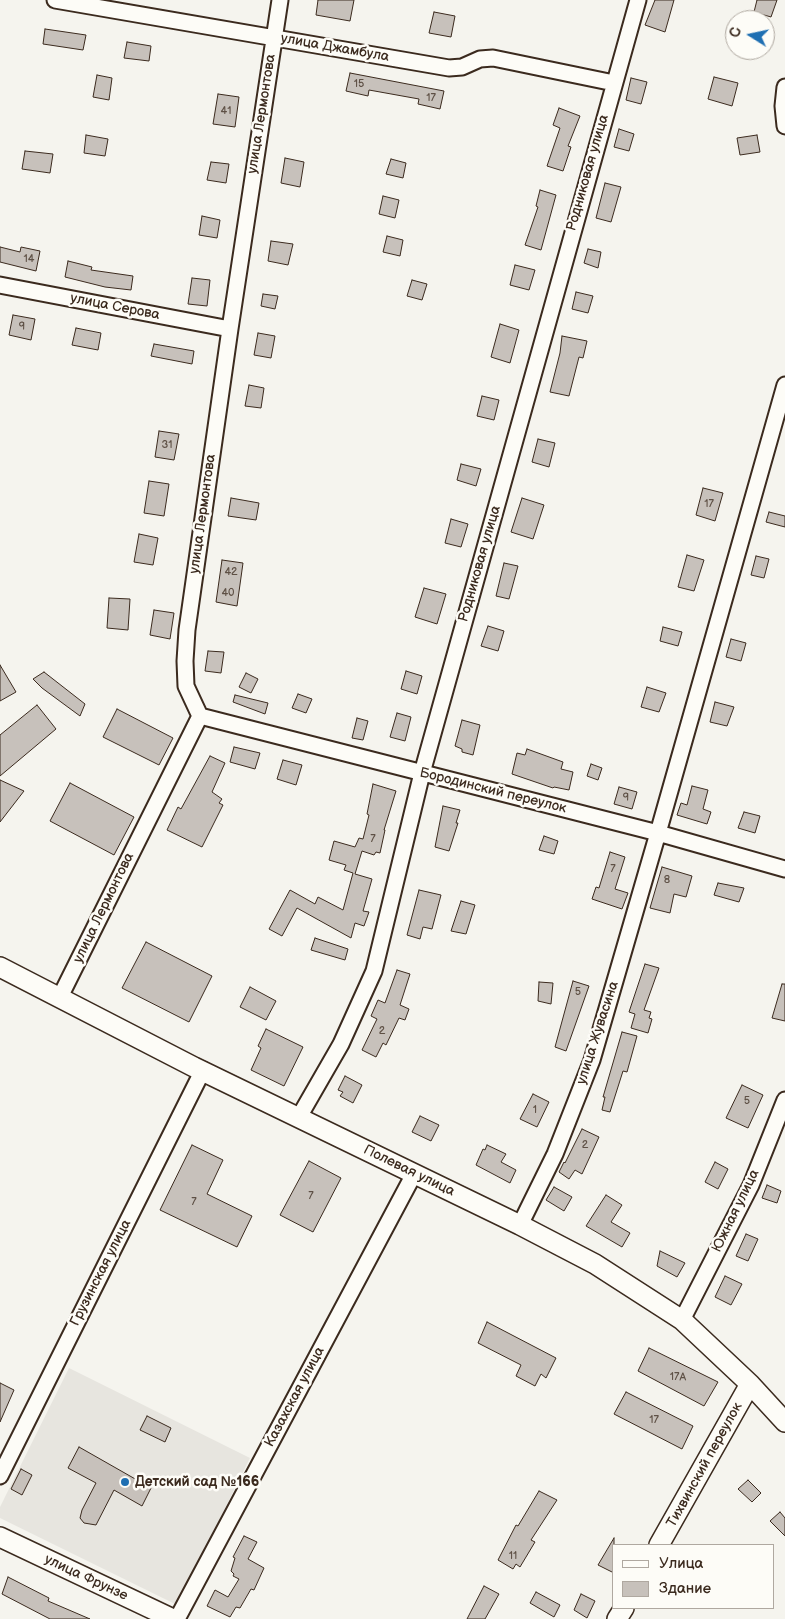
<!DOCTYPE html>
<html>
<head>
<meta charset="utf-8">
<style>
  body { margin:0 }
  #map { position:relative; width:785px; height:1619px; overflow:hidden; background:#f5f4ee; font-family:"Balsamiq Sans",sans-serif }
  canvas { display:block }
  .legend { position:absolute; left:612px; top:1544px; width:162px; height:65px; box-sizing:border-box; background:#fdfcf7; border:1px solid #afa8a0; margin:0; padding:6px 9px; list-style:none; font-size:15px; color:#3b2a1e }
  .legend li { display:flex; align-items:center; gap:10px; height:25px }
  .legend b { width:25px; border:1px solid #afa8a0 }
  .north { position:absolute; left:725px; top:10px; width:50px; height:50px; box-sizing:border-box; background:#fdfcf7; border:1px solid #afa8a0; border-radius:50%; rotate:280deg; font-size:14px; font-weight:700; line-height:20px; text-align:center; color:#3b2a1e }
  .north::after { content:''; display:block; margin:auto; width:18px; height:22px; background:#1f6fb2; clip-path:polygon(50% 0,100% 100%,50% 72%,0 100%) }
</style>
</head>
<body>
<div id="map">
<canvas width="785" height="1619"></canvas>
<ul class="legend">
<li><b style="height:6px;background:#fdfcf7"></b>Улица</li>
<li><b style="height:14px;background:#c7c1bb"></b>Здание</li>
</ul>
<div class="north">С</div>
</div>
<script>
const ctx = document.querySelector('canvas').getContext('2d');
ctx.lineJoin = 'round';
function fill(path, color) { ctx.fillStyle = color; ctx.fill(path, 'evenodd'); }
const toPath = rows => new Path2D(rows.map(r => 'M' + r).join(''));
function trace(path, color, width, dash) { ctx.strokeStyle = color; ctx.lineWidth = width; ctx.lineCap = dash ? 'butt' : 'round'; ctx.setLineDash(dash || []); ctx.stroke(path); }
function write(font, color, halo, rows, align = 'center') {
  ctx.font = font + ' "Balsamiq Sans",sans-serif'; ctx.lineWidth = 5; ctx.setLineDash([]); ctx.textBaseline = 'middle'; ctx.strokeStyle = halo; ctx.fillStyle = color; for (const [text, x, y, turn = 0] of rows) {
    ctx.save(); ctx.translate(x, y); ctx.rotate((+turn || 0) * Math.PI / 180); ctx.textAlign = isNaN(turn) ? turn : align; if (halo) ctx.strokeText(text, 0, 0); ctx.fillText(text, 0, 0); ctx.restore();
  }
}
fill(toPath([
  [69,1368,250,1458,177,1605,0,1518,0,1507]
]), '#e7e5df');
const building = toPath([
  [318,0,354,0,350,21,316,15,318,0],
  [655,0,674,0,665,32,645,25,655,0],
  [757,0,777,0,771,17,754,12,757,0],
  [434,12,455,16,451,37,429,33,434,12],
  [45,29,86,35,83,50,43,44,45,29],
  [127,42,151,46,149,61,124,58,127,42],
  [350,73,444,91,440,109,418,104,419,99,369,90,368,96,346,91,350,73],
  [97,75,112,78,109,100,93,97,97,75],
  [714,77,738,83,732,106,708,99,714,77],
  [631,78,647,82,641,104,626,100,631,78],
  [218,94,239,97,235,127,213,124,218,94],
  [559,108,580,116,568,146,571,147,563,171,547,166,560,128,553,125,559,108],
  [619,129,634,134,629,151,614,147,619,129],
  [86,135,108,139,105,156,84,153,86,135],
  [757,135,760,152,740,155,737,138,757,135],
  [25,151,53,154,50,173,22,169,25,151],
  [285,158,304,162,300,187,281,183,285,158],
  [391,159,406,163,403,178,386,174,391,159],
  [211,162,229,164,226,183,207,180,211,162],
  [605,183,621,187,611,222,596,218,605,183],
  [540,190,556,195,541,250,525,245,538,207,536,206,540,190],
  [383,196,399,200,395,218,379,214,383,196],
  [202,216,220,220,217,238,199,235,202,216],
  [387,236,403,240,400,256,383,252,387,236],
  [271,241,293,244,288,265,268,261,271,241],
  [0,247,20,252,21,247,40,251,36,271,0,262,0,247],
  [588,249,601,252,598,268,584,263,588,249],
  [68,261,92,267,91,270,133,276,131,290,105,287,65,277,68,261],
  [515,265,535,270,529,290,510,285,515,265],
  [192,278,210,280,207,306,188,304,192,278],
  [412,280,427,284,422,300,407,296,412,280],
  [576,292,593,296,588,313,572,309,576,292],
  [263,294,278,296,275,309,261,306,263,294],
  [13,315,35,319,31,340,9,335,13,315],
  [500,324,519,330,510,363,491,357,500,324],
  [76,328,101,333,98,350,72,345,76,328],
  [258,333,275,336,271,358,254,355,258,333],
  [562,336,587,341,583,358,579,357,569,396,550,392,560,353,562,336],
  [154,344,194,351,192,364,151,356,154,344],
  [249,385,264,388,261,408,245,406,249,385],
  [482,396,499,400,494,420,477,416,482,396],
  [159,431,179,434,174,460,155,457,159,431],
  [538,439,555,443,549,467,532,462,538,439],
  [461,464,481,469,476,486,457,480,461,464],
  [149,481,169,484,164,516,144,513,149,481],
  [703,488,723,493,715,521,696,515,703,488],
  [231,498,259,503,256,520,228,516,231,498],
  [522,498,544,505,533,539,511,532,522,498],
  [769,512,785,516,785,527,766,522,769,512],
  [451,519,468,524,461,547,445,543,451,519],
  [139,534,158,538,153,565,134,562,139,534],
  [687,555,704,560,694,591,678,587,687,555],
  [756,556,769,559,764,578,751,575,756,556],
  [222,560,243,563,237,606,216,602,222,560],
  [504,563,518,566,509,599,496,596,504,563],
  [424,588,446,594,437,624,415,617,424,588],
  [109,598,130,599,128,630,107,628,109,598],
  [154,610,174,613,170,639,150,635,154,610],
  [488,626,504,631,498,651,481,646,488,626],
  [663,627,682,632,678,646,660,641,663,627],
  [731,639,746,643,741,661,726,657,731,639],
  [208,651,224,652,221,673,205,671,208,651],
  [0,665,16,692,0,701,0,665],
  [406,671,422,676,417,694,401,689,406,671],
  [44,672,85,704,80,716,42,688,33,679,44,672],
  [246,673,258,679,251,693,239,687,246,673],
  [647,687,666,693,659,712,641,707,647,687],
  [298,694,312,699,306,713,292,708,298,694],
  [235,695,268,703,265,714,233,702,235,695],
  [715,702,734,707,727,726,710,722,715,702],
  [37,705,56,729,0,776,0,735,37,705],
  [117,709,173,738,159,765,103,737,117,709],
  [397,713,411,717,405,741,390,737,397,713],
  [357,718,368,721,363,740,352,738,357,718],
  [462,720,480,725,473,755,462,752,462,749,455,746,462,720],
  [234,747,260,753,255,769,230,762,234,747],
  [527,749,563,762,561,769,573,772,569,790,554,787,553,788,512,774,517,753,525,755,527,749],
  [210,756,225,763,212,792,222,799,219,803,223,805,202,847,167,830,178,807,181,809,210,756],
  [283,760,302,765,296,785,277,779,283,760],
  [591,764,602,768,598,780,587,776,591,764],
  [0,780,24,791,0,822,0,780],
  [70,783,134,817,114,855,50,821,70,783],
  [373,784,396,791,384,830,385,830,380,853,376,852,374,855,362,851,355,874,372,879,363,911,369,912,364,926,355,923,351,938,297,908,282,936,269,929,290,890,315,904,318,897,343,910,353,873,344,870,346,865,329,860,334,841,355,847,359,838,363,839,369,815,367,814,373,784],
  [692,786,708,790,703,809,711,812,707,824,677,815,681,803,687,805,692,786],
  [619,787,637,792,632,809,614,804,619,787],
  [443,806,460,810,456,823,458,823,449,851,435,847,443,806],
  [744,812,760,816,755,833,738,828,744,812],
  [544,836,558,841,554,854,539,850,544,836],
  [610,852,625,857,615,889,628,893,622,909,592,899,596,887,599,888,610,852],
  [662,867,692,876,686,897,674,894,670,913,650,908,662,867],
  [718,883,744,888,739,902,714,895,718,883],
  [419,890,441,895,432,929,423,927,420,939,407,935,419,890],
  [461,901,475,905,466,934,451,931,461,901],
  [315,938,348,949,345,960,311,950,315,938],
  [146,942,212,976,189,1022,122,988,146,942],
  [645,964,659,968,644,1010,651,1012,649,1018,652,1019,648,1033,631,1028,635,1014,629,1012,645,964],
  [397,970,410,974,400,1005,409,1009,405,1020,399,1018,386,1045,383,1043,376,1057,362,1050,377,1019,371,1016,378,1000,385,1003,397,970],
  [573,981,589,986,566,1051,555,1047,573,981],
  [539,982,553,983,551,1004,538,1001,539,982],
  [782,984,785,984,785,1021,772,1018,782,984],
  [250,987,276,1001,266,1020,240,1007,250,987],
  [266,1029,303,1047,284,1086,251,1070,261,1048,258,1046,266,1029],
  [622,1032,637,1036,627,1072,623,1071,610,1112,602,1110,605,1097,603,1097,622,1032],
  [345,1076,362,1085,353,1103,340,1096,343,1092,338,1090,345,1076],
  [742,1085,763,1095,748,1128,726,1118,742,1085],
  [533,1094,549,1102,537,1127,520,1119,533,1094],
  [420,1116,439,1125,431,1141,412,1132,420,1116],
  [582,1129,599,1137,582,1174,575,1170,569,1179,559,1172,564,1162,565,1163,582,1129],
  [192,1145,223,1160,207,1194,252,1216,237,1247,160,1210,192,1145],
  [487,1145,506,1154,501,1162,516,1170,510,1183,476,1165,483,1149,485,1150,487,1145],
  [309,1161,341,1178,313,1232,280,1215,309,1161],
  [715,1162,728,1169,718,1189,705,1182,715,1162],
  [767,1185,781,1191,777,1203,762,1198,767,1185],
  [554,1187,572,1197,564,1211,546,1200,554,1187],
  [606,1195,622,1205,611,1222,630,1233,622,1247,586,1226,606,1195],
  [746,1234,758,1239,748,1261,736,1256,746,1234],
  [660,1251,685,1263,677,1277,657,1266,660,1251],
  [725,1276,742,1284,731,1305,715,1297,725,1276],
  [487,1322,556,1358,546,1378,541,1374,535,1386,516,1376,521,1365,478,1343,487,1322],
  [649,1348,718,1382,704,1406,638,1371,649,1348],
  [0,1383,14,1390,0,1422,0,1383],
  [626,1392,693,1426,682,1449,614,1414,626,1392],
  [147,1416,171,1428,165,1442,140,1430,147,1416],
  [79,1447,137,1480,138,1478,152,1486,142,1506,114,1490,96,1525,84,1523,80,1518,82,1510,96,1483,68,1468,79,1447],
  [21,1469,32,1475,22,1495,11,1489,21,1469],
  [748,1480,761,1493,752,1502,738,1489,748,1480],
  [539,1491,557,1500,531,1540,535,1542,520,1567,516,1564,513,1569,498,1560,516,1525,518,1526,539,1491],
  [780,1512,785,1518,785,1536,770,1521,780,1512],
  [244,1536,257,1542,248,1559,264,1568,254,1590,251,1589,240,1608,236,1607,230,1617,207,1606,215,1590,228,1597,239,1579,233,1576,234,1574,231,1571,235,1558,233,1557,244,1536],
  [614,1538,614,1573,598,1565,614,1538],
  [8,1577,49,1598,48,1601,90,1619,50,1619,2,1594,8,1577],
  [484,1586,499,1594,485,1619,467,1619,484,1586],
  [536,1592,560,1605,554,1617,530,1603,536,1592],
  [581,1594,595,1601,587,1618,574,1610,581,1594]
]);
fill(building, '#c7c1bb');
trace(building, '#3b2a1e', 1);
const minor = toPath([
  [55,0,449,68,462,67,480,59,493,58,614,83],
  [785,87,783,106,785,126],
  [0,285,230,329],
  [200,716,658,833,785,869],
  [60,997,200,716,186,686,185,661,187,630,230,329,280,0],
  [299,1117,341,1044,374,971,422,773,638,0],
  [520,1225,555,1154,592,1060,658,833,785,385],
  [682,1320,751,1185,785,1100],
  [0,1476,203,1070],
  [177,1619,414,1174]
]);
const tertiary = toPath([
  [0,967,194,1067,520,1225,595,1264,682,1320,750,1384,785,1422],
  [0,1537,173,1619],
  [659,1545,750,1384],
  [617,1619,624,1608]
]);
trace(minor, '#3b2a1e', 19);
trace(tertiary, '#3b2a1e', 22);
trace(minor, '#fdfcf7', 15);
trace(tertiary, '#fdfcf7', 19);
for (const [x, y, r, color] of [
  [125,1482,5,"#1f6fb2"]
]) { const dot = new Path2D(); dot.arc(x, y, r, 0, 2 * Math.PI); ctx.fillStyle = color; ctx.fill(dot); trace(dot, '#fdfcf7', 2); }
write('11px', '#5e5045', null, [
  ["15",359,84],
  ["17",431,98],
  ["41",226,111],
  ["14",29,259],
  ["9",22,327],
  ["31",167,445],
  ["17",709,504],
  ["42",231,572],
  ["40",228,593],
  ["9",626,798],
  ["7",373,839],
  ["7",613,869],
  ["8",667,880],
  ["5",578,992],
  ["2",382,1031],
  ["5",747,1101],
  ["1",535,1110],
  ["2",585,1145],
  ["7",311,1196],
  ["7",194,1202],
  ["17А",678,1377],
  ["17",654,1420],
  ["11",513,1556]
]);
write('14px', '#3b2a1e', '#fdfcf7', [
  ["улица Джамбула",335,48,10],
  ["улица Лермонтова",262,114,-81],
  ["Родниковая улица",588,173,-74],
  ["улица Серова",115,307,11],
  ["улица Лермонтова",203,514,-82],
  ["Родниковая улица",480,564,-74],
  ["Бородинский переулок",493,791,14],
  ["улица Лермонтова",104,908,-64],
  ["улица Жувасина",598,1033,-72],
  ["Полевая улица",409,1171,26],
  ["Южная улица",736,1211,-64],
  ["Грузинская улица",101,1273,-63],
  ["Казахская улица",295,1397,-62],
  ["Тихвинский переулок",705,1465,-61],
  ["улица Фрунзе",86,1578,25]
]);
write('bold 14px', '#3b2a1e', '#fdfcf7', [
  ["Детский сад №166",135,1482]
], 'left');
</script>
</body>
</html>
